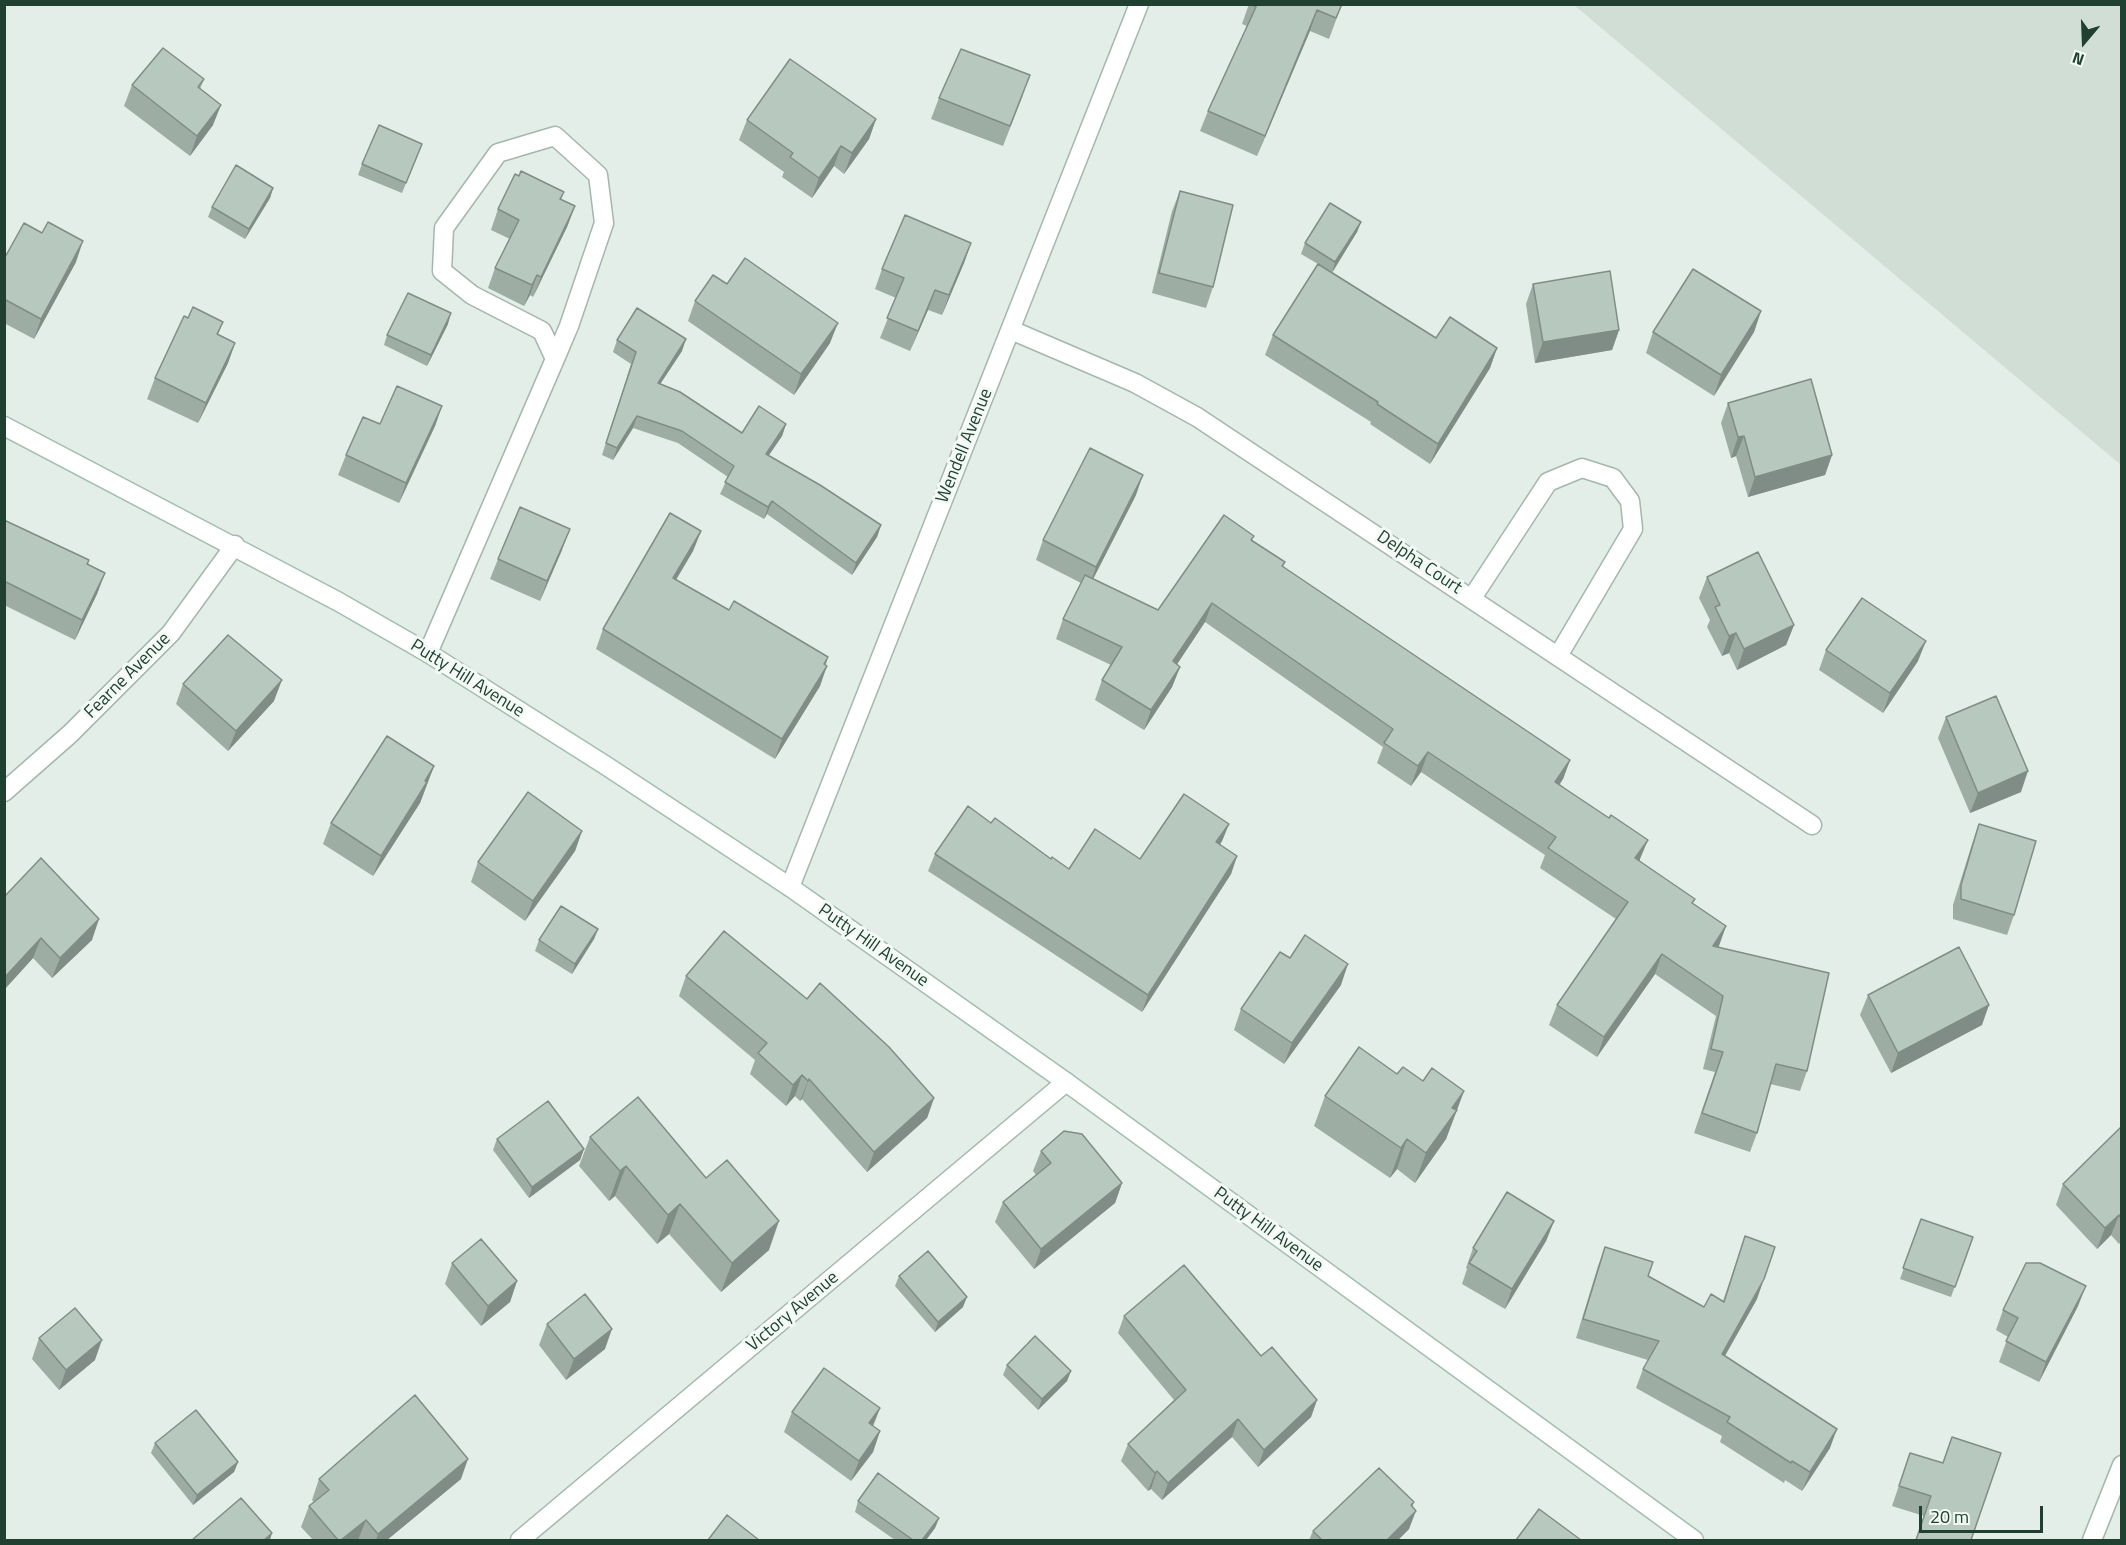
<!DOCTYPE html>
<html>
<head>
<meta charset="utf-8">
<style>
  body { margin:0 }
  #map { position:relative; width:2126px; height:1545px; overflow:hidden; background:#e2eee7; font-family:"Titillium Web",sans-serif }
  canvas { display:block }
  .frame { position:absolute; inset:0; border:6px solid #204132; pointer-events:none }
  .north { position:absolute; left:2054px; top:12px; width:60px; height:60px; -webkit-text-stroke:4px #f3faf5; paint-order:stroke; rotate:199deg; font-size:16px; font-weight:700; line-height:24px; text-align:center; color:#204132 }
  .north::after { content:''; display:block; margin:auto; width:21px; height:27px; background:#204132; clip-path:polygon(50% 0,100% 100%,50% 72%,0 100%) }
  .scale { position:absolute; left:1919px; top:1506px; width:124px; height:27px; box-sizing:border-box; border:3px solid #204132; border-top:0; padding-left:8px; font-size:18px; line-height:21px; white-space:nowrap; color:#204132; -webkit-text-stroke:4px #f3faf5; paint-order:stroke }
</style>
</head>
<body>
<div id="map">
<canvas width="2126" height="1545"></canvas>
<div class="frame"></div>
<div class="north">N</div>
<div class="scale">20 m</div>
</div>
<script>
const ctx = document.querySelector('canvas').getContext('2d');
ctx.lineJoin = 'round';
function fill(path, color) { ctx.fillStyle = color; ctx.fill(path, 'evenodd'); }
const toPath = rows => new Path2D(rows.map(r => 'M' + r).join(''));
function trace(path, color, width, dash) { ctx.strokeStyle = color; ctx.lineWidth = width; ctx.lineCap = dash ? 'butt' : 'round'; ctx.setLineDash(dash || []); ctx.stroke(path); }
function write(font, color, halo, rows, align = 'center') {
  ctx.font = font + ' "Titillium Web",sans-serif'; ctx.lineWidth = 6; ctx.setLineDash([]); ctx.textBaseline = 'middle'; ctx.strokeStyle = halo; ctx.fillStyle = color; for (const [text, x, y, turn = 0] of rows) {
    ctx.save(); ctx.translate(x, y); ctx.rotate((+turn || 0) * Math.PI / 180); ctx.textAlign = isNaN(turn) ? turn : align; if (halo) ctx.strokeText(text, 0, 0); ctx.fillText(text, 0, 0); ctx.restore();
  }
}
fill(toPath([
  [1574,5,2121,5,2121,465]
]), '#d0ded5');
const service = toPath([
  [1472,598,1548,482,1582,468,1613,478,1630,501,1633,529,1558,656]
]);
const minor = toPath([
  [1011,330,1135,383,1197,417,1812,825],
  [428,653,555,359,569,326,604,223,598,175,555,136,498,153,444,228,442,271,472,295,542,331,555,359],
  [4,792,70,734,171,633,235,545],
  [790,887,1139,4],
  [520,1540,1066,1082],
  [2092,1540,2122,1465]
]);
const secondary = toPath([
  [4,426,339,602,428,653,605,765,790,887,1066,1082,1694,1540]
]);
trace(service, '#a4b7ad', 21);
trace(minor, '#a4b7ad', 21);
trace(secondary, '#a2beaf', 21);
trace(service, '#fff', 18);
trace(minor, '#fff', 18);
trace(secondary, '#fff', 18);
fill(toPath([
  [1249,4,1342,4,1329,39,1310,31,1257,156,1200,131,1208,111,1247,26,1242,24],
  [204,79,200,89,213,125,190,156,124,106,132,85],
  [1023,95,1003,146,931,119,939,98],
  [876,119,869,139,844,174,834,166,812,198,782,177,784,172,739,140,747,120],
  [422,144,402,193,358,175,362,164],
  [519,176,564,192,561,200,575,206,567,227,533,297,530,295,524,306,488,288,495,268,510,239,491,230,498,209],
  [273,188,270,198,245,239,208,217,212,207],
  [1180,191,1213,287,1206,308,1152,293,1172,211],
  [1361,222,1357,232,1332,272,1436,338,1497,348,1490,368,1430,464,1370,424,1371,422,1265,355,1273,335,1318,264,1301,254,1305,243],
  [971,243,964,263,942,315,928,310,910,351,880,338,896,298,875,289,882,269],
  [4,259,76,262,34,339,4,323],
  [727,284,830,343,794,395,688,321,695,301],
  [1533,284,1619,330,1612,350,1535,363,1526,304],
  [1761,311,1754,332,1714,396,1646,353,1653,332],
  [188,318,223,322,218,335,235,343,228,363,198,423,147,399,155,378],
  [448,324,427,366,384,345,387,335],
  [617,340,682,351,660,384,742,433,786,424,782,436,768,456,881,525,877,537,852,575,767,514,764,519,720,494,728,477,678,443,633,428,613,460,602,455,631,364,613,352],
  [1728,403,1832,455,1825,475,1748,497,1736,456,1731,458,1721,423],
  [442,406,435,426,399,503,338,475,346,455,380,424],
  [1136,495,1093,579,1158,610,1252,541,1285,562,1283,567,1570,760,1563,779,1560,784,1640,859,1640,861,1693,903,1726,926,1718,947,1807,1071,1800,1091,1770,1084,1757,1133,1750,1152,1694,1133,1715,1072,1703,1069,1716,1016,1655,974,1597,1057,1549,1025,1557,1005,1616,919,1540,868,1545,855,1421,772,1411,786,1377,763,1383,747,1205,622,1177,664,1180,667,1172,687,1144,730,1095,700,1102,680,1111,665,1056,639,1063,619,1081,583,1036,560,1043,540],
  [4,520,89,560,88,565,105,573,97,594,75,640,4,605],
  [701,531,693,551,676,580,729,610,828,657,820,686,775,759,596,649,603,629],
  [562,550,540,601,490,579,498,559],
  [1707,577,1794,625,1786,645,1737,670,1729,653,1722,656,1707,627,1710,620,1699,598],
  [1826,650,1918,661,1883,713,1819,670],
  [183,684,274,701,228,751,176,704],
  [1946,717,2021,792,1970,813,1938,738],
  [434,766,420,803,373,876,323,844,331,823],
  [1229,824,1222,841,1220,845,1237,856,1231,874,1142,1012,928,871,935,854,1051,859,1069,869,1140,859],
  [1979,824,2014,915,2007,935,1953,919,1953,905,1972,844],
  [582,831,575,851,525,921,471,882,478,862],
  [4,897,92,940,52,978,33,958,4,990],
  [598,929,594,939,572,974,535,951,539,940],
  [1290,958,1341,985,1284,1064,1234,1030,1241,1009],
  [686,976,807,999,934,1098,927,1118,867,1172,802,1099,800,1101,795,1096,786,1106,750,1074,755,1060,679,996],
  [1868,995,1982,1025,1891,1073,1860,1015],
  [1397,1074,1464,1091,1446,1139,1415,1183,1397,1169,1390,1178,1314,1126,1325,1096],
  [2121,1127,2121,1242,2119,1244,2111,1235,2097,1249,2056,1205,2063,1184],
  [590,1137,769,1250,721,1292,669,1234,657,1244,615,1196,609,1201,579,1166],
  [497,1139,584,1149,580,1160,529,1198,493,1150],
  [1041,1151,1122,1183,1115,1203,1034,1269,995,1222,1003,1202,1036,1175,1033,1171],
  [1921,1219,1973,1237,1951,1297,1900,1279],
  [1554,1221,1546,1241,1505,1309,1462,1284,1467,1269,1466,1268,1473,1248],
  [1745,1236,1757,1299,1725,1356,1830,1448,1802,1491,1785,1480,1784,1483,1720,1442,1722,1436,1636,1388,1643,1369,1648,1360,1576,1338,1598,1266,1605,1247,1648,1276,1704,1307,1723,1301],
  [452,1263,517,1281,510,1302,481,1326,445,1284],
  [899,1276,963,1307,935,1332,895,1286],
  [2078,1306,2039,1382,1999,1362,2008,1337,1996,1330,2003,1310],
  [1124,1316,1261,1356,1317,1400,1311,1417,1258,1467,1232,1437,1162,1500,1151,1489,1148,1491,1121,1461,1128,1444,1174,1400,1118,1333],
  [547,1324,605,1349,566,1380,539,1345],
  [39,1338,95,1360,59,1390,32,1359],
  [1007,1365,1071,1371,1067,1381,1038,1410,1003,1375],
  [880,1408,873,1426,880,1431,873,1452,851,1481,784,1432,792,1412],
  [155,1443,238,1462,234,1472,193,1505,151,1453],
  [1910,1453,1971,1540,1924,1516,1892,1506],
  [319,1479,461,1479,387,1540,313,1540,301,1527,309,1506,314,1502,312,1500],
  [858,1501,939,1518,935,1528,926,1540,895,1540,855,1512],
  [1412,1507,1409,1529,1398,1540,1309,1540,1313,1531]
]), '#9dada4');
fill(toPath([
  [1317,10,1310,31,1257,156,1265,136],
  [221,105,213,125,190,156,197,136],
  [876,119,869,139,844,174,852,153],
  [841,146,834,166,812,198,819,178],
  [273,188,270,198,245,239,249,229],
  [575,206,567,227,533,297,541,277],
  [1361,222,1357,232,1332,273,1335,262],
  [83,241,76,262,34,339,41,319],
  [971,243,964,263,942,315,949,295],
  [537,275,530,295,524,306,532,285],
  [935,290,928,310,910,351,918,331],
  [1761,311,1754,332,1714,396,1721,375],
  [451,313,448,324,427,366,431,355],
  [838,323,830,343,794,395,801,374],
  [1619,330,1612,350,1535,363,1543,342],
  [686,339,682,351,653,395,658,383],
  [235,343,228,363,198,423,206,403],
  [1497,348,1490,368,1430,464,1438,444],
  [442,406,435,426,399,503,406,483],
  [637,416,633,428,613,460,617,448],
  [786,424,782,436,761,467,766,454],
  [1744,436,1736,456,1731,458,1738,437],
  [1832,455,1825,475,1748,497,1755,477],
  [1143,475,1136,495,1089,587,1096,567],
  [772,501,767,514,764,519,768,507],
  [881,525,877,537,852,575,856,563],
  [570,529,562,550,540,601,547,581],
  [701,531,693,551,665,598,673,578],
  [105,573,97,594,75,640,82,620],
  [1212,603,1205,622,1166,681,1173,661],
  [1794,625,1786,645,1737,670,1744,649],
  [1736,633,1729,653,1722,656,1729,636],
  [1926,641,1918,661,1883,713,1890,693],
  [828,657,822,673,827,666,820,686,775,759,782,739],
  [1180,667,1172,687,1144,730,1151,710],
  [282,680,274,701,228,751,236,731],
  [1428,752,1421,772,1411,786,1418,766],
  [1570,760,1563,779,1548,801,1555,782],
  [434,766,420,803,373,876,381,856],
  [2028,771,2021,792,1970,813,1978,793],
  [1229,824,1222,841,1210,859,1216,842],
  [582,831,575,851,525,921,533,901],
  [1648,840,1640,859,1628,878,1635,858],
  [1237,856,1231,874,1142,1012,1148,995],
  [99,919,92,940,52,978,60,958],
  [1726,926,1719,946,1706,966,1713,946],
  [598,929,594,939,572,974,575,964],
  [41,938,33,958,4,990,4,978],
  [1662,954,1655,974,1597,1057,1604,1037],
  [1348,964,1341,985,1284,1064,1292,1043],
  [1989,1005,1982,1025,1891,1073,1898,1053],
  [802,1075,795,1096,786,1106,793,1085],
  [809,1079,802,1099,800,1101,808,1081],
  [1464,1091,1446,1139,1415,1183,1426,1153,1452,1108],
  [934,1098,927,1118,867,1172,874,1152],
  [1407,1139,1397,1169,1390,1178,1401,1148],
  [584,1149,580,1160,529,1198,532,1187],
  [626,1166,615,1196,609,1201,620,1171],
  [1122,1183,1115,1203,1034,1269,1041,1249],
  [680,1204,669,1234,657,1244,668,1215],
  [2119,1215,2111,1235,2097,1249,2105,1228],
  [779,1221,769,1250,721,1292,732,1263],
  [1554,1221,1546,1241,1505,1309,1512,1289],
  [1764,1279,1757,1299,1715,1373,1722,1354],
  [517,1281,510,1302,481,1326,488,1306],
  [2086,1286,2078,1306,2039,1382,2046,1362],
  [967,1297,963,1307,935,1332,938,1322],
  [612,1329,605,1349,566,1380,574,1359],
  [102,1340,95,1360,59,1390,66,1370],
  [1071,1371,1067,1381,1038,1410,1042,1399],
  [1317,1400,1311,1417,1258,1467,1264,1450],
  [880,1408,872,1428,869,1423],
  [1238,1419,1232,1437,1162,1500,1168,1483],
  [1837,1429,1830,1448,1802,1491,1810,1472],
  [880,1431,873,1452,851,1481,859,1461],
  [468,1459,461,1479,387,1540,376,1540,378,1534],
  [238,1462,234,1472,193,1505,197,1495],
  [1157,1471,1151,1489,1148,1491,1155,1473],
  [1414,1502,1408,1519,1416,1511,1409,1529,1398,1540,1387,1540],
  [939,1518,935,1528,926,1540,922,1540],
  [366,1520,358,1540,341,1540],
  [272,1533,270,1540,264,1540]
]), '#808d86');
const building = toPath([
  [1251,4,1342,4,1336,18,1317,10,1265,136,1208,111,1256,7,1251,4],
  [163,48,204,79,198,87,221,105,197,136,132,85,163,48],
  [961,49,1030,75,1010,126,939,98,961,49],
  [790,59,876,119,852,153,841,146,819,178,790,157,793,153,747,120,790,59],
  [379,125,422,144,406,183,362,164,379,125],
  [236,165,273,188,249,229,212,207,236,165],
  [521,171,564,192,560,199,575,206,541,277,537,275,532,285,495,268,519,220,498,209,515,174,519,176,521,171],
  [1180,191,1233,205,1213,287,1159,273,1180,191],
  [1330,203,1361,222,1335,262,1305,243,1330,203],
  [905,215,971,243,949,295,935,290,918,331,887,318,904,278,882,269,905,215],
  [48,222,83,241,41,319,4,299,4,259,24,223,42,233,48,222],
  [745,258,838,323,801,374,695,301,713,275,727,284,745,258],
  [1318,264,1436,338,1450,317,1497,348,1438,444,1377,404,1378,402,1273,335,1318,264],
  [1693,269,1761,311,1721,375,1653,332,1693,269],
  [1610,271,1619,330,1543,342,1533,284,1610,271],
  [408,293,451,313,431,355,387,335,408,293],
  [193,307,223,322,217,334,235,343,206,403,155,378,184,316,188,318,193,307],
  [637,308,686,339,658,383,680,392,742,433,759,406,786,424,766,454,820,485,881,525,856,563,772,501,768,507,725,482,734,466,682,431,637,416,617,448,606,443,636,352,617,340,637,308],
  [1811,379,1832,455,1755,477,1744,436,1738,437,1728,403,1811,379],
  [397,386,442,406,406,483,346,455,363,417,380,424,397,386],
  [1090,448,1143,475,1096,567,1043,540,1090,448],
  [520,507,570,529,547,581,498,559,520,507],
  [670,513,701,531,673,578,729,610,734,601,828,657,824,664,827,666,782,739,603,629,670,513],
  [1224,515,1254,536,1251,540,1285,562,1282,566,1570,760,1555,782,1609,818,1611,815,1648,840,1635,858,1695,899,1692,903,1726,926,1713,946,1829,973,1807,1071,1776,1064,1757,1133,1702,1113,1723,1052,1711,1049,1723,996,1662,954,1604,1037,1557,1005,1628,902,1548,848,1556,837,1428,752,1418,766,1384,743,1393,729,1212,603,1173,661,1180,667,1151,710,1102,680,1122,647,1063,619,1085,575,1158,610,1224,515],
  [4,520,89,560,87,564,105,573,82,620,4,581,4,520],
  [1758,552,1794,625,1744,649,1736,633,1729,636,1715,607,1720,605,1707,577,1758,552],
  [1862,598,1926,641,1890,693,1826,650,1862,598],
  [228,635,282,680,236,731,183,684,228,635],
  [1996,696,2028,771,1978,793,1946,717,1996,696],
  [387,736,434,766,425,781,427,782,381,856,331,823,387,736],
  [528,792,582,831,533,901,478,862,528,792],
  [1184,794,1229,824,1216,842,1237,856,1148,995,935,854,968,806,991,823,995,818,1051,859,1052,857,1069,869,1095,829,1140,859,1184,794],
  [1979,824,2036,841,2014,915,1961,899,1961,885,1979,824],
  [41,858,99,919,60,958,41,938,4,978,4,897,41,858],
  [561,906,598,929,575,964,539,940,561,906],
  [724,931,807,999,820,983,889,1047,934,1098,874,1152,809,1079,808,1081,802,1075,793,1085,758,1053,767,1043,686,976,724,931],
  [1305,935,1348,964,1292,1043,1241,1009,1280,952,1290,958,1305,935],
  [1959,947,1989,1005,1898,1053,1868,995,1959,947],
  [1359,1047,1397,1074,1403,1067,1423,1081,1432,1068,1464,1091,1452,1108,1457,1110,1426,1153,1407,1139,1401,1148,1325,1096,1359,1047],
  [638,1097,706,1178,727,1160,779,1221,732,1263,680,1204,668,1215,626,1166,620,1171,590,1137,638,1097],
  [548,1101,584,1149,532,1187,497,1139,548,1101],
  [2121,1127,2121,1218,2119,1215,2105,1228,2063,1184,2121,1127],
  [1064,1131,1082,1134,1122,1183,1041,1249,1003,1202,1051,1163,1041,1151,1064,1131],
  [1507,1192,1554,1221,1512,1289,1469,1263,1477,1251,1473,1248,1507,1192],
  [1921,1219,1973,1237,1955,1287,1903,1268,1921,1219],
  [1745,1236,1775,1247,1764,1279,1722,1354,1837,1429,1810,1472,1792,1461,1791,1463,1727,1422,1730,1417,1643,1369,1659,1341,1583,1319,1605,1247,1653,1262,1648,1276,1704,1307,1711,1294,1724,1302,1745,1236],
  [481,1239,517,1281,488,1306,452,1263,481,1239],
  [928,1251,967,1297,938,1322,899,1276,928,1251],
  [2026,1263,2040,1263,2086,1286,2046,1362,2006,1341,2018,1318,2003,1310,2026,1263],
  [1184,1265,1261,1356,1272,1347,1317,1400,1264,1450,1238,1419,1168,1483,1157,1471,1155,1473,1128,1444,1186,1390,1124,1316,1184,1265],
  [585,1294,612,1329,574,1359,547,1324,585,1294],
  [75,1308,102,1340,66,1370,39,1338,75,1308],
  [1035,1336,1071,1371,1042,1399,1007,1365,1035,1336],
  [824,1368,880,1408,869,1423,880,1431,859,1461,792,1412,824,1368],
  [415,1395,468,1459,378,1534,366,1520,341,1540,338,1540,309,1506,329,1490,319,1479,415,1395],
  [196,1410,238,1462,197,1495,155,1443,196,1410],
  [1952,1437,2001,1453,1971,1540,1916,1540,1931,1496,1899,1486,1910,1453,1943,1463,1952,1437],
  [1379,1468,1414,1502,1411,1505,1416,1511,1387,1540,1322,1540,1313,1531,1379,1468],
  [878,1473,939,1518,922,1540,913,1540,858,1501,878,1473],
  [241,1498,272,1533,264,1540,192,1540,241,1498],
  [1539,1509,1581,1540,1516,1540,1539,1509],
  [727,1515,759,1540,708,1540,727,1515]
]);
fill(building, '#b7c9bf');
trace(building, '#808d86', 1.5);
write('18px', '#204132', '#f3faf5', [
  ["Wendell Avenue",965,446,-68],
  ["Delpha Court",1419,563,34],
  ["Fearne Avenue",128,676,-45],
  ["Putty Hill Avenue",467,679,32],
  ["Putty Hill Avenue",873,946,35],
  ["Putty Hill Avenue",1268,1230,36],
  ["Victory Avenue",793,1312,-40]
]);
</script>
</body>
</html>
